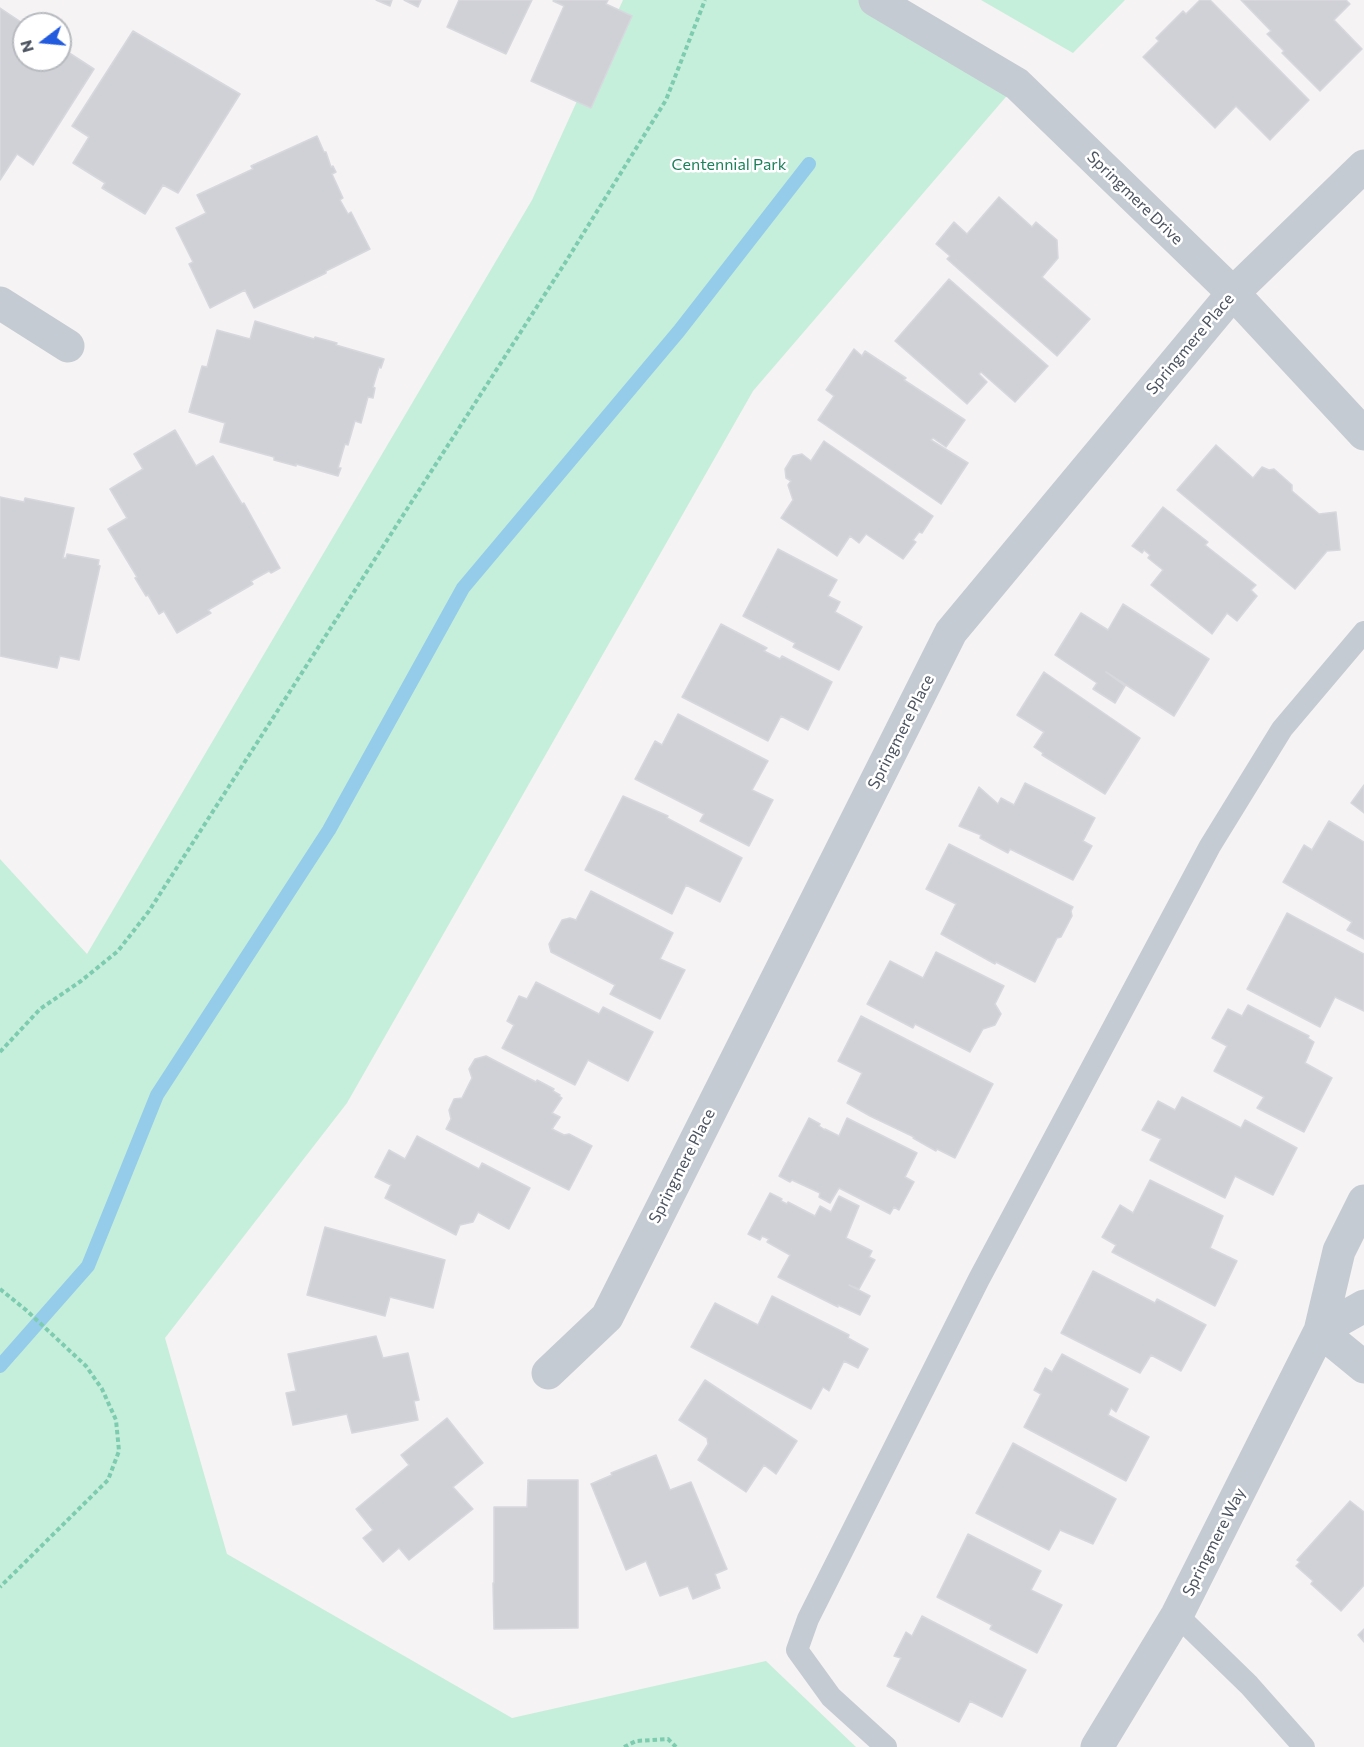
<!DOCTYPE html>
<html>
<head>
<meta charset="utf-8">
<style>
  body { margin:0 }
  #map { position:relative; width:1364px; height:1747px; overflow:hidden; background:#f5f3f3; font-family:Commissioner,sans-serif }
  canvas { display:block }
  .north { position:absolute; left:12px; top:12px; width:60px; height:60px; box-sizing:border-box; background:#fff; border:2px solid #b7babf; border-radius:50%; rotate:254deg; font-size:16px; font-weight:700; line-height:24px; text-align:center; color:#4b5360 }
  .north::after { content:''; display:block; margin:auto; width:21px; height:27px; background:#235bdf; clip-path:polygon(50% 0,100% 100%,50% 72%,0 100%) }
</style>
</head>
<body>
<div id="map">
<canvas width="1364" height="1747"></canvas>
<div class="north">N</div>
</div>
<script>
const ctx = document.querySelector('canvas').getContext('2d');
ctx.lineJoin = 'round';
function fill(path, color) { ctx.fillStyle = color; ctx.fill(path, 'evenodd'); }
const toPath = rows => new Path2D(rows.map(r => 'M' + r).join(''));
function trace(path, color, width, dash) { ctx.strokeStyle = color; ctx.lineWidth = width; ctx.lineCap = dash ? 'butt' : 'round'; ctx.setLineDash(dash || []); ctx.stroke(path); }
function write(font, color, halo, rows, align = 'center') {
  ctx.font = font + ' Commissioner,sans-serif'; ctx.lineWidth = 5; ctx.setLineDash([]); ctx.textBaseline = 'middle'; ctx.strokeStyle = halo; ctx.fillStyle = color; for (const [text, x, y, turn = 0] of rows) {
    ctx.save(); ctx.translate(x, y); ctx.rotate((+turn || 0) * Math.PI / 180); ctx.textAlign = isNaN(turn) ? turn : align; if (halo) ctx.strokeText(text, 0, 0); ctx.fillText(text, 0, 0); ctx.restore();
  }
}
fill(toPath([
  [623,0,875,0,1017,84,753,391,347,1103,165,1338,227,1554,512,1718,766,1661,856,1747,0,1747,0,859,87,954,532,200],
  [981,0,1125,0,1073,53]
]), '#c5efdb');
trace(toPath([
  [0,1366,88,1266,157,1095,329,830,463,588,679,331,809,164]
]), '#94ccea', 14);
const building = toPath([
  [376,0,392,0,390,6,376,0],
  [404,0,421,0,418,7,404,0],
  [459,0,532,0,506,54,447,27,459,0],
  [554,0,608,0,606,4,632,16,591,108,531,81,564,6,553,1,554,0],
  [1200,0,1210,0,1309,100,1270,140,1236,106,1215,128,1143,57,1159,41,1156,38,1183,11,1186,14,1200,0],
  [1241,0,1346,0,1350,4,1334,20,1362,49,1320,91,1282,53,1284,51,1267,34,1271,31,1241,0],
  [0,8,24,24,24,60,60,60,60,47,94,69,33,165,17,154,0,180,0,8],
  [133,31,240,94,178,193,163,185,145,214,102,188,105,183,73,163,89,137,72,126,133,31],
  [317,136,324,152,326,152,331,167,333,166,336,172,332,174,343,198,340,200,348,214,351,212,370,249,326,271,326,273,254,308,245,290,210,308,189,264,193,262,176,228,206,213,197,195,253,169,251,166,317,136],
  [999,197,1032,227,1036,222,1057,240,1058,258,1042,277,1090,319,1057,356,947,259,950,256,936,244,954,222,967,234,999,197],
  [949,279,1048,366,1015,402,981,372,979,374,987,382,967,404,895,341,949,279],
  [255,321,314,339,315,337,337,343,336,345,384,359,381,368,379,367,373,387,375,388,373,398,368,397,361,423,355,421,348,445,345,444,338,468,341,468,338,476,296,464,296,466,274,460,274,457,220,442,225,423,189,412,202,366,207,367,217,330,250,339,255,321],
  [854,349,862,356,865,351,906,378,904,380,965,420,946,447,933,438,931,440,968,463,941,504,818,420,834,396,826,390,854,349],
  [175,430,196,466,213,456,242,504,244,503,280,568,271,573,269,571,251,581,253,584,208,610,211,613,177,633,164,611,159,614,148,595,146,596,135,578,137,577,108,529,127,518,110,489,143,469,134,454,175,430],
  [824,441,933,516,922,533,919,532,913,540,916,542,903,559,866,534,859,543,850,536,837,556,781,518,793,500,788,485,791,481,786,478,785,469,793,456,802,454,811,461,824,441],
  [1216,445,1253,478,1262,467,1269,470,1274,469,1292,485,1292,491,1319,514,1336,512,1340,550,1327,551,1295,589,1177,490,1216,445],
  [0,497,24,502,25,498,74,508,63,558,66,558,67,554,99,560,98,565,100,566,79,660,60,656,57,668,0,656,0,497],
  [1163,507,1208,542,1205,545,1256,585,1251,590,1257,596,1237,621,1227,613,1212,634,1151,585,1163,570,1148,558,1150,555,1144,550,1142,553,1132,546,1163,507],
  [778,549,837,580,828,596,840,602,835,612,862,627,839,670,793,647,795,643,743,616,778,549],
  [1123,604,1209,659,1174,716,1106,672,1125,686,1115,703,1093,689,1097,683,1055,655,1081,613,1108,630,1123,604],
  [721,624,767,648,764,651,780,659,782,656,832,682,808,730,781,716,768,741,682,697,721,624],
  [1044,672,1140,738,1105,794,1042,755,1043,753,1034,747,1044,732,1017,715,1044,672],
  [678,714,768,761,752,790,773,800,749,846,700,821,704,814,635,779,655,741,662,745,678,714],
  [1025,783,1095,818,1083,841,1092,846,1073,880,1010,849,1008,853,980,838,981,835,959,826,979,787,998,804,1001,798,1014,805,1025,783],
  [1364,785,1364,813,1351,803,1364,785],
  [623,796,668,816,667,818,742,858,720,902,686,885,672,914,585,870,623,796],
  [1329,821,1364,842,1364,939,1347,930,1352,922,1283,882,1304,845,1312,850,1329,821],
  [949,844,1073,907,1071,911,1072,916,1061,937,1057,938,1035,982,996,962,995,964,941,934,956,904,926,889,949,844],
  [591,891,673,933,660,959,685,970,660,1019,610,994,615,985,551,952,549,944,562,920,570,918,576,920,591,891],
  [1287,913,1364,954,1364,1011,1335,997,1320,1027,1247,989,1287,913],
  [936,952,1004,986,995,1004,1001,1014,995,1025,983,1029,970,1052,915,1024,913,1028,867,1004,890,961,923,978,936,952],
  [536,982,599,1014,603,1007,653,1032,628,1081,588,1060,575,1085,502,1048,514,1025,507,1021,519,996,527,999,536,982],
  [1248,1005,1309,1036,1308,1038,1314,1042,1305,1063,1332,1078,1304,1132,1257,1108,1264,1097,1214,1071,1227,1046,1212,1038,1228,1009,1242,1016,1248,1005],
  [861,1016,993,1084,955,1158,937,1149,936,1151,913,1138,914,1137,870,1116,847,1103,862,1073,838,1061,861,1016],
  [486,1056,536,1082,537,1080,554,1089,553,1091,560,1095,559,1096,562,1098,552,1113,560,1117,552,1129,564,1135,569,1134,592,1146,569,1190,446,1129,451,1119,449,1110,454,1099,462,1098,472,1078,469,1069,475,1059,486,1056],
  [1182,1097,1241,1128,1245,1120,1297,1148,1273,1195,1235,1176,1225,1198,1150,1160,1161,1139,1142,1130,1158,1101,1175,1110,1182,1097],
  [809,1118,820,1124,819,1126,825,1130,825,1129,839,1136,847,1118,917,1153,905,1177,914,1182,899,1210,894,1207,890,1214,839,1188,830,1203,819,1197,820,1193,792,1180,790,1182,779,1176,809,1118],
  [417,1136,479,1169,482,1163,530,1188,509,1229,478,1212,473,1222,460,1225,456,1235,385,1198,391,1185,375,1177,389,1150,405,1159,417,1136],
  [1150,1180,1223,1216,1210,1248,1237,1261,1215,1306,1112,1252,1116,1245,1102,1237,1120,1205,1133,1213,1150,1180],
  [770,1193,782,1199,781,1201,787,1204,788,1202,815,1216,820,1206,831,1212,839,1196,859,1206,846,1238,872,1251,869,1257,875,1260,859,1289,849,1285,870,1296,860,1315,838,1305,838,1307,778,1277,790,1255,767,1242,769,1239,762,1236,760,1240,748,1234,770,1193],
  [325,1227,445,1260,433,1308,390,1297,385,1316,307,1295,325,1227],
  [1093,1271,1155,1303,1157,1299,1206,1325,1181,1371,1151,1355,1140,1373,1061,1333,1093,1271],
  [772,1296,849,1335,848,1338,868,1349,858,1368,844,1361,829,1391,823,1387,811,1409,691,1347,715,1303,758,1325,772,1296],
  [376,1336,383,1358,408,1353,419,1400,414,1401,418,1420,352,1433,347,1414,293,1425,286,1393,296,1391,288,1354,376,1336],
  [1062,1354,1128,1389,1116,1412,1111,1408,1108,1415,1149,1437,1126,1481,1024,1427,1041,1394,1034,1390,1045,1368,1052,1372,1062,1354],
  [705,1380,797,1441,776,1474,764,1465,746,1492,698,1460,708,1444,707,1438,679,1420,705,1380],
  [447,1418,483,1463,453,1487,473,1509,409,1560,399,1548,383,1562,363,1538,373,1530,356,1509,409,1465,401,1455,447,1418],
  [1013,1443,1116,1499,1093,1544,1060,1530,1049,1550,976,1513,1013,1443],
  [656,1455,670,1490,691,1482,727,1569,715,1574,720,1588,693,1599,688,1586,660,1596,646,1561,626,1570,591,1484,612,1475,611,1473,656,1455],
  [528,1480,578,1480,578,1628,494,1629,493,1583,494,1583,494,1507,527,1507,528,1480],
  [1350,1501,1364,1512,1364,1585,1341,1611,1311,1584,1313,1581,1296,1566,1300,1562,1297,1560,1350,1501],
  [968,1534,1041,1571,1031,1590,1062,1605,1037,1653,990,1629,992,1625,937,1597,968,1534],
  [922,1616,1026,1670,1002,1717,970,1701,959,1722,887,1686,901,1658,894,1656,906,1632,912,1636,922,1616],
  [1364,1629,1364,1642,1358,1635,1364,1629]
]);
fill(building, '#d0d1d7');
trace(building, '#d7d8de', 1.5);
trace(toPath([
  [0,1052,40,1009,81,981,118,951,149,911,565,263,666,100,705,0],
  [0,1289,26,1310,86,1366,102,1389,116,1420,119,1451,108,1480,0,1587],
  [624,1747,636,1741,668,1739,676,1747]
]), '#7eccb0', 4, [4.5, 3]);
trace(toPath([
  [1177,1615,1249,1685,1304,1747],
  [886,1747,831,1697,797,1650,808,1619,979,1279,1210,846,1282,729,1364,632]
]), '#c5cbd3', 22);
trace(toPath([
  [0,303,68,346],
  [1320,1331,1339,1251,1364,1201],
  [1320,1331,1364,1306],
  [548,1373,607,1317,951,632,1233,293,1364,166],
  [1097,1747,1177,1615,1320,1331,1364,1367]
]), '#c5cbd3', 33);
trace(toPath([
  [875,0,1017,84,1233,293,1364,434]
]), '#c5cbd3', 33);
write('16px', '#1c815c', '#fff', [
  ["Centennial Park",729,165]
]);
write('16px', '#4b5360', '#fff', [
  ["Springmere Drive",1135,198,44],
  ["Springmere Place",1190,344,-50],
  ["Springmere Place",901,732,-63],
  ["Springmere Place",682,1166,-63],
  ["Springmere Way",1214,1542,-63]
]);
</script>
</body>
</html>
